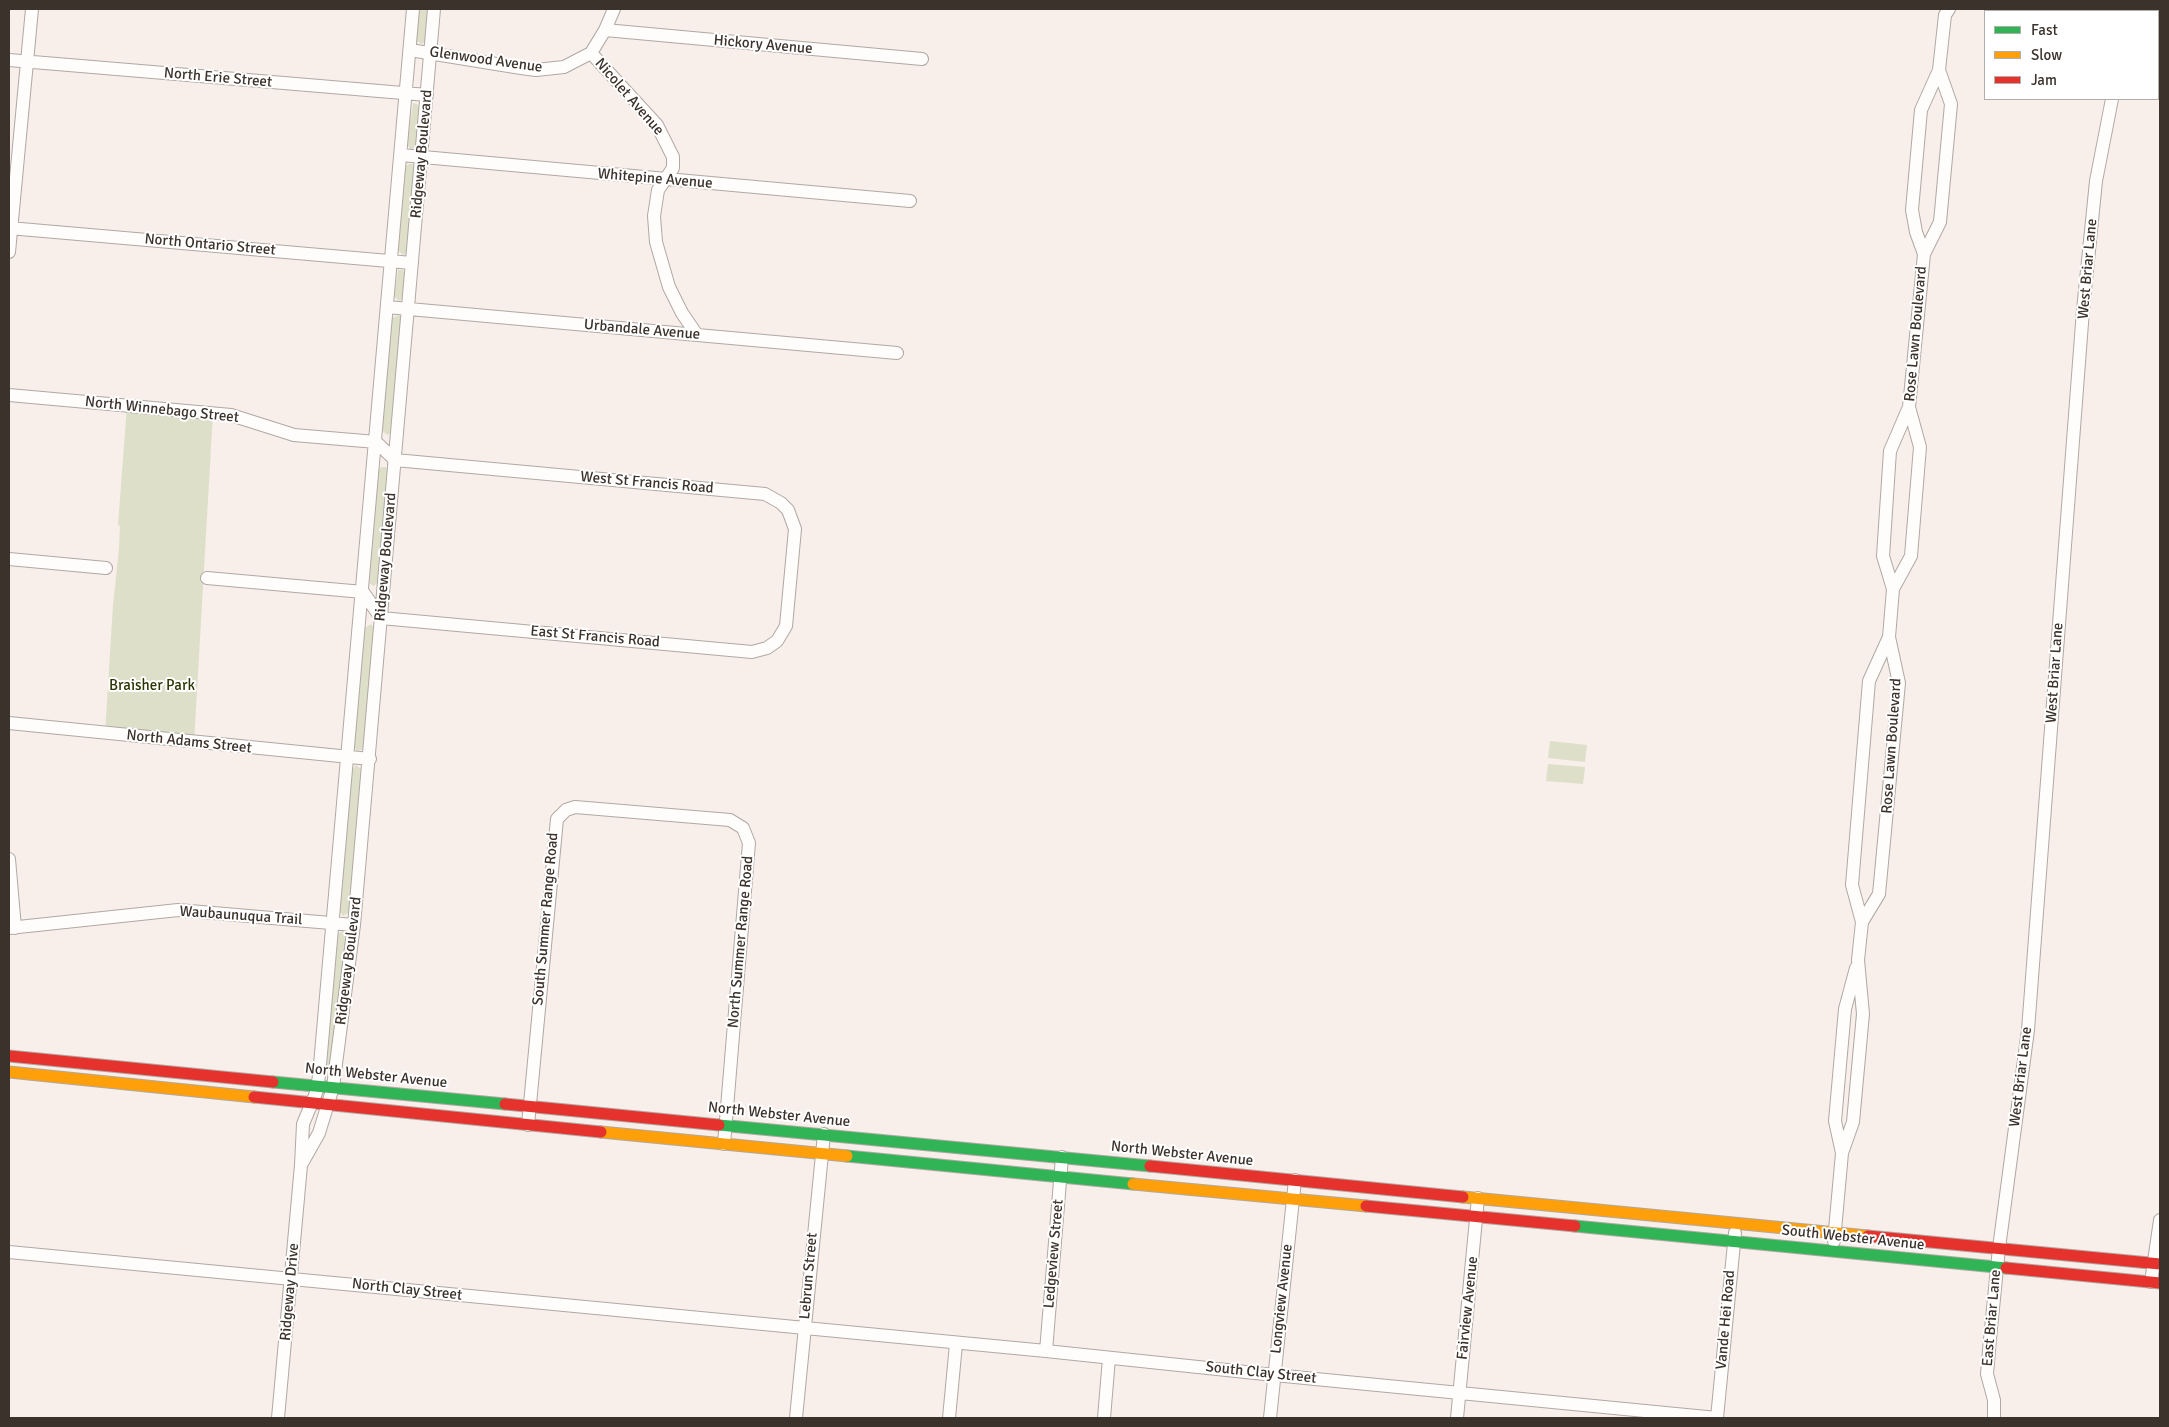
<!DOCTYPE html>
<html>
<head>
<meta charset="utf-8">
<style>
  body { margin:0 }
  #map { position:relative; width:2169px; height:1427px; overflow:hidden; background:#f8efeb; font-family:Signika,sans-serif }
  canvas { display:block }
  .frame { position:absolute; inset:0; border:10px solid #3c322c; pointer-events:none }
  .legend { position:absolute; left:1984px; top:10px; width:175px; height:90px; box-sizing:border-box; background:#fff; border:1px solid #b1adab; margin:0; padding:6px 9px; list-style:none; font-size:15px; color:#3c322c }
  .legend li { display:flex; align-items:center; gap:10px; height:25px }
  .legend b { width:25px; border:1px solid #b1adab }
</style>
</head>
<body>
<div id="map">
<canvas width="2169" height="1427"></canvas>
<div class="frame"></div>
<ul class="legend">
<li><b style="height:6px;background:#30b455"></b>Fast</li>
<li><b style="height:6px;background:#ff9f0a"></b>Slow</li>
<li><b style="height:6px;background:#e5322d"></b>Jam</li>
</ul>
</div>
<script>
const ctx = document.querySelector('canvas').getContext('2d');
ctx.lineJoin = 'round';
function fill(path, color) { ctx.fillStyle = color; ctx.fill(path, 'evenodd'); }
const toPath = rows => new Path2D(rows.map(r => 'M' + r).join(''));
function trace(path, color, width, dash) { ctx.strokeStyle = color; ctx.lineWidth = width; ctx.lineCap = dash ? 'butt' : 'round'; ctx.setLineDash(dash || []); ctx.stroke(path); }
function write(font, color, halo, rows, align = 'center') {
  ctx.font = font + ' Signika,sans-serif'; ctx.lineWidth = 4; ctx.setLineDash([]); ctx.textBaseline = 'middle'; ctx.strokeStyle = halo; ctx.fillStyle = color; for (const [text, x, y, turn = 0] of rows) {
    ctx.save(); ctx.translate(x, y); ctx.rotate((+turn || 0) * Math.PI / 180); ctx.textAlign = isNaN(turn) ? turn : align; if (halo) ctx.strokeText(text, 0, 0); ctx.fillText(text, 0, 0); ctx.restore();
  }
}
fill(toPath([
  [419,9,429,9,425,42,422,44,416,41],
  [413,103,417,104,420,108,416,145,413,149,410,149,407,144],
  [409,164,413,164,414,169,407,253,403,255,398,250,405,166],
  [398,270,403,270,405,274,404,298,399,301,394,296],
  [399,315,401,317,391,433,387,435,382,430,392,318],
  [127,405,213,413,194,743,105,733,113,605,119,549,120,526,118,525],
  [381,467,386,467,388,472,378,582,374,586,370,584,369,581,379,470],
  [371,624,374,629,364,749,357,751,354,747,365,628],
  [1550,741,1587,745,1585,762,1548,758],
  [1548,764,1585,767,1583,784,1546,781],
  [356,765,362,770,350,912,343,916,340,912,352,770],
  [342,931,345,931,347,936,328,1075,326,1071,338,934]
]), '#dddfc9');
const street = toPath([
  [2123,11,2123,9],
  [605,30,922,59],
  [410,50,521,68,536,70,564,67,591,53,605,30,614,9],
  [591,53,657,125,673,157,673,168,658,190,654,216,656,242,669,287,682,313,697,335],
  [9,60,427,95],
  [401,155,910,201],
  [9,228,412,263],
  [9,252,32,9],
  [1924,254,1916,232,1912,210,1921,110,1939,70],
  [387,307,897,353],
  [9,395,231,415,294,435,376,442,395,460,765,494,781,503,788,510,795,529,786,626,777,641,767,648,752,652,381,618,363,592,207,578],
  [9,559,106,568],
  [1893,589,1883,556,1890,451,1909,407],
  [9,723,370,759],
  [9,859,15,928],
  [1862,922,1852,885,1869,681,1889,637],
  [9,928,178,910,354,925],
  [528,1125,557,819,566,810,575,807,730,820,743,828,749,843,724,1144],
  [1842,1153,1835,1121,1845,1009,1856,968],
  [301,1165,319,1133,333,1087,354,925,434,9],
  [1834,1241,1842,1153,1853,1122,1863,1014,1858,960,1862,922,1879,894,1899,683,1889,637,1893,589,1911,556,1920,447,1909,407,1924,254,1940,222,1951,104,1939,70,1945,15,1949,9],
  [9,1252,1046,1351,1274,1375,1460,1393,1717,1418,1735,1233],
  [2151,1282,2160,1220],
  [1046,1351,1062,1157],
  [278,1418,301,1165,303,1124,316,1093,319,1076,413,9],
  [796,1418,824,1134],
  [949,1418,956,1344],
  [1104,1418,1109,1358],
  [1270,1418,1295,1180],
  [1457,1418,1478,1198],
  [1994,1418,1994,1400,1987,1374,1990,1339,1999,1248,2028,1030,2083,310,2096,181,2112,99]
]);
const fast = toPath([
  [273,1082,505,1104],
  [719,1125,1150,1166],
  [847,1156,1133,1184],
  [1575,1226,2006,1268]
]);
const slow = toPath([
  [9,1072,254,1097],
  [601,1132,847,1156],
  [1133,1184,1366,1206],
  [1463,1197,1868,1236]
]);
const jam = toPath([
  [9,1056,273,1082],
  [254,1097,601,1132],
  [505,1104,719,1125],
  [1150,1166,1463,1197],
  [1366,1206,1575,1226],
  [1868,1236,2160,1264],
  [2006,1268,2160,1283]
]);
trace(street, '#b0a8a3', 14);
trace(fast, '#b0a8a3', 13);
trace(slow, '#b0a8a3', 13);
trace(jam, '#b0a8a3', 13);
trace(street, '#fefdfc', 12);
trace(fast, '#30b455', 11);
trace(slow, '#ff9f0a', 11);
trace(jam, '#e5322d', 11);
write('15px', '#3c322c', '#fff', [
  ["Hickory Avenue",763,45,5],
  ["Glenwood Avenue",486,60,8],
  ["North Erie Street",218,78,5],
  ["Nicolet Avenue",629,97,49],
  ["Ridgeway Boulevard",422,154,-85],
  ["Whitepine Avenue",655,179,5],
  ["North Ontario Street",210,245,5],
  ["West Briar Lane",2088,269,-85],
  ["Urbandale Avenue",642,330,5],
  ["Rose Lawn Boulevard",1916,334,-85],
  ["North Winnebago Street",162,410,6],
  ["West St Francis Road",647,483,5],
  ["Ridgeway Boulevard",386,557,-85],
  ["East St Francis Road",595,637,5],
  ["West Briar Lane",2055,673,-86],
  ["North Adams Street",189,742,6],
  ["Rose Lawn Boulevard",1892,746,-86],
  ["Waubaunuqua Trail",241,916,4],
  ["South Summer Range Road",546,919,-85],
  ["North Summer Range Road",741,942,-85],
  ["Ridgeway Boulevard",349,961,-83],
  ["North Webster Avenue",376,1076,6],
  ["West Briar Lane",2021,1077,-83],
  ["North Webster Avenue",779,1115,6],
  ["North Webster Avenue",1182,1154,6],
  ["South Webster Avenue",1853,1238,6],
  ["Ledgeview Street",1054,1254,-85],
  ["Lebrun Street",809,1276,-85],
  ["North Clay Street",407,1290,6],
  ["Ridgeway Drive",290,1292,-85],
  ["Longview Avenue",1282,1299,-84],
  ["Fairview Avenue",1468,1308,-84],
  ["East Briar Lane",1992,1318,-85],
  ["Vande Hei Road",1726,1320,-85],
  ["South Clay Street",1261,1373,6]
]);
write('15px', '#2a3500', '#fff', [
  ["Braisher Park",152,686]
]);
</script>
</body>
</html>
